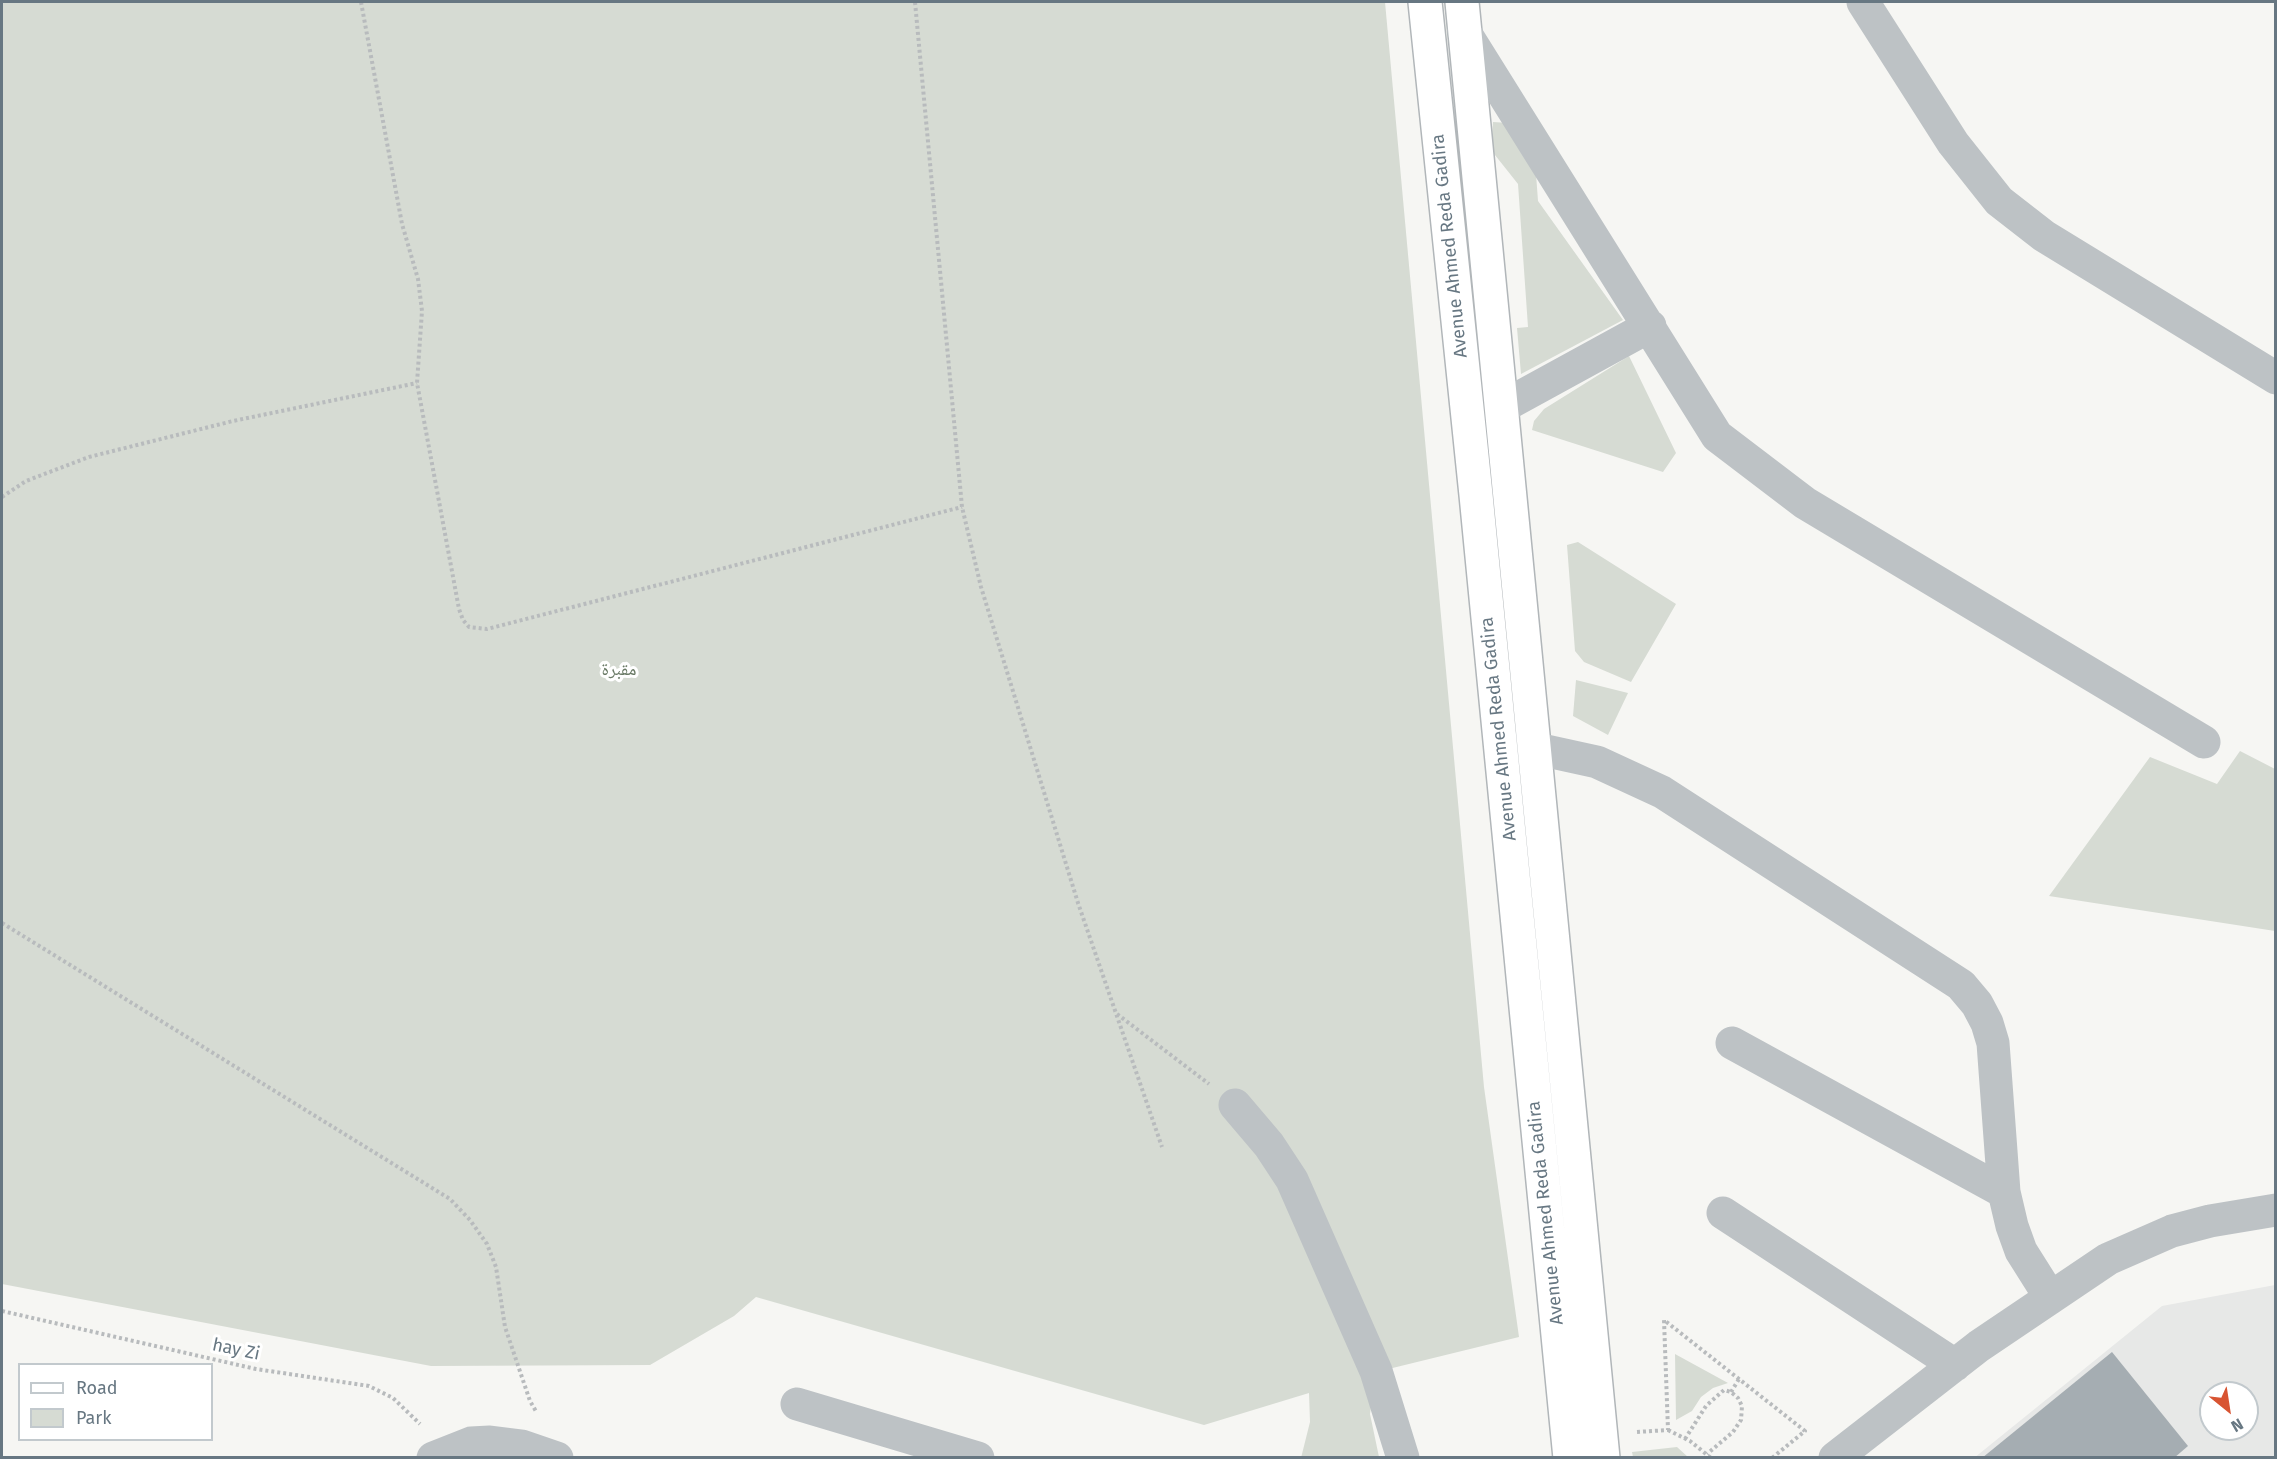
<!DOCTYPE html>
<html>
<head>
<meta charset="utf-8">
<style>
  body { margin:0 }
  #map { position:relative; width:2277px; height:1459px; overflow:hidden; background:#f6f6f3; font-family:"Fira Sans",sans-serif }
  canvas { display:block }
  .frame { position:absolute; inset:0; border:3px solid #677782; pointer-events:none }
  .legend { position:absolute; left:18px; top:1363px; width:195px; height:78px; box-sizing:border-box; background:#fff; border:2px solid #c2c9cd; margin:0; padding:8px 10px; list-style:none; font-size:18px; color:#677782 }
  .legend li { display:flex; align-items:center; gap:12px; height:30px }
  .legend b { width:30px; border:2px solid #c2c9cd }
  .north { position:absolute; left:2199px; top:1381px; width:60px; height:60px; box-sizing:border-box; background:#fff; border:2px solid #c2c9cd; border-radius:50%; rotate:150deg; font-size:16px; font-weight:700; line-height:24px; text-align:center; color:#677782 }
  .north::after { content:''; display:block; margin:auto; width:21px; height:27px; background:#d85432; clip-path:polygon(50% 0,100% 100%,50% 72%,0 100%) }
</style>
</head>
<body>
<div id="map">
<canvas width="2277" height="1459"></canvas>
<div class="frame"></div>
<ul class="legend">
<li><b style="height:8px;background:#fff"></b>Road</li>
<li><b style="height:16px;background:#d6dbd3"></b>Park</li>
</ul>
<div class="north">N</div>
</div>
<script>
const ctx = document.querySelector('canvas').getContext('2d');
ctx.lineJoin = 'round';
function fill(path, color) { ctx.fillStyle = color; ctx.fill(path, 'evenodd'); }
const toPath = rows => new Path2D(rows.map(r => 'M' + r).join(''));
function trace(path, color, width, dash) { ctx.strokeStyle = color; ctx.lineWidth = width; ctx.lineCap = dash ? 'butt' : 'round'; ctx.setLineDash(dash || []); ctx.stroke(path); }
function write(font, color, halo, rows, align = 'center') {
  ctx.font = font + ' "Fira Sans","Noto Naskh Arabic",sans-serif'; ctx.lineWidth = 6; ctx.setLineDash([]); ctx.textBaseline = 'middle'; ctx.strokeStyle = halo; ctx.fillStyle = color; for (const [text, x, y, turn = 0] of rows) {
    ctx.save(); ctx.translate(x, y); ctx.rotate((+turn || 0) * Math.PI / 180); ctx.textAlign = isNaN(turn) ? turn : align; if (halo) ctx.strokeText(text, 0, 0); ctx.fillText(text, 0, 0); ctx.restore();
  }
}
fill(toPath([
  [2275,1285,2275,1457,1974,1458,2162,1306],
  [2211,1393,2247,1393,2247,1429,2211,1429]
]), '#e7e8e7');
fill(toPath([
  [2,2,1385,2,1484,1087,1519,1337,1364,1375,1373,1392,1370,1414,1379,1457,1301,1458,1310,1422,1309,1393,1204,1425,756,1297,734,1316,650,1365,431,1366,2,1284],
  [1493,122,1509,123,1535,160,1538,201,1623,320,1521,374,1517,328,1528,327,1518,184,1491,150],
  [1629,356,1676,453,1663,472,1532,430,1534,421,1544,409],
  [1578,542,1676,604,1631,682,1584,662,1575,651,1567,545],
  [1576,680,1628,693,1608,735,1573,716],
  [2240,751,2275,769,2275,931,2049,896,2150,757,2217,784],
  [1675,1354,1728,1383,1713,1388,1701,1397,1692,1411,1676,1420],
  [1677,1447,1688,1457,1633,1457,1632,1452]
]), '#d6dbd3');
fill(toPath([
  [2112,1352,2188,1446,2174,1458,1982,1458]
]), '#a5adb2');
const major = toPath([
  [1425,2,1476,495,1570,1458],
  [1462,2,1603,1458]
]);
trace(major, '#b1b6b9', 36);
trace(toPath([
  [361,2,402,224,418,279,422,311,417,383,459,609,463,620,469,627,487,629,962,507],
  [915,2,962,507,981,587,1078,903,1162,1147],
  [2,497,26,481,89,457,233,421,417,383],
  [2,923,450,1199,470,1220,487,1244,496,1267,505,1327,530,1401,537,1413],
  [1117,1014,1209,1084],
  [2,1311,256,1369,369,1386,393,1398,420,1424],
  [1731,1392,1739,1379],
  [1668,1430,1690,1441,1711,1458],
  [1637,1432,1668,1430,1664,1320,1805,1431,1772,1458],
  [1685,1439,1706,1406,1724,1390,1731,1392,1738,1398,1742,1406,1741,1420,1733,1432,1707,1454]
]), '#b8bbbd', 4, [3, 3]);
trace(toPath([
  [1863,2,1953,143,1999,201,2044,236,2276,378],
  [1464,31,1717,436,1805,503,2204,742],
  [1502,407,1650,326],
  [1506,750,1533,748,1597,762,1662,792,1961,985,1977,1004,1987,1023,1993,1043,2004,1192,2012,1226,2021,1251,2050,1297],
  [1732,1043,2004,1192],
  [1235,1105,1269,1145,1292,1180,1376,1371,1403,1458],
  [1723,1213,1955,1365],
  [797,1404,978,1458],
  [433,1458,471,1443,490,1442,522,1446,557,1458],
  [1835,1458,1979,1346,2108,1259,2172,1231,2210,1221,2276,1210]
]), '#bdc2c5', 33);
trace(major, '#fff', 33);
write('18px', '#677782', '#fff', [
  ["Avenue Ahmed Reda Gadira",1450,246,-96],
  ["Avenue Ahmed Reda Gadira",1499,729,-96],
  ["Avenue Ahmed Reda Gadira",1546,1213,-96],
  ["hay Zi",236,1350,12]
]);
write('18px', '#6a7a66', '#fff', [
  ["مقبرة",619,670]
]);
</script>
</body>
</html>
